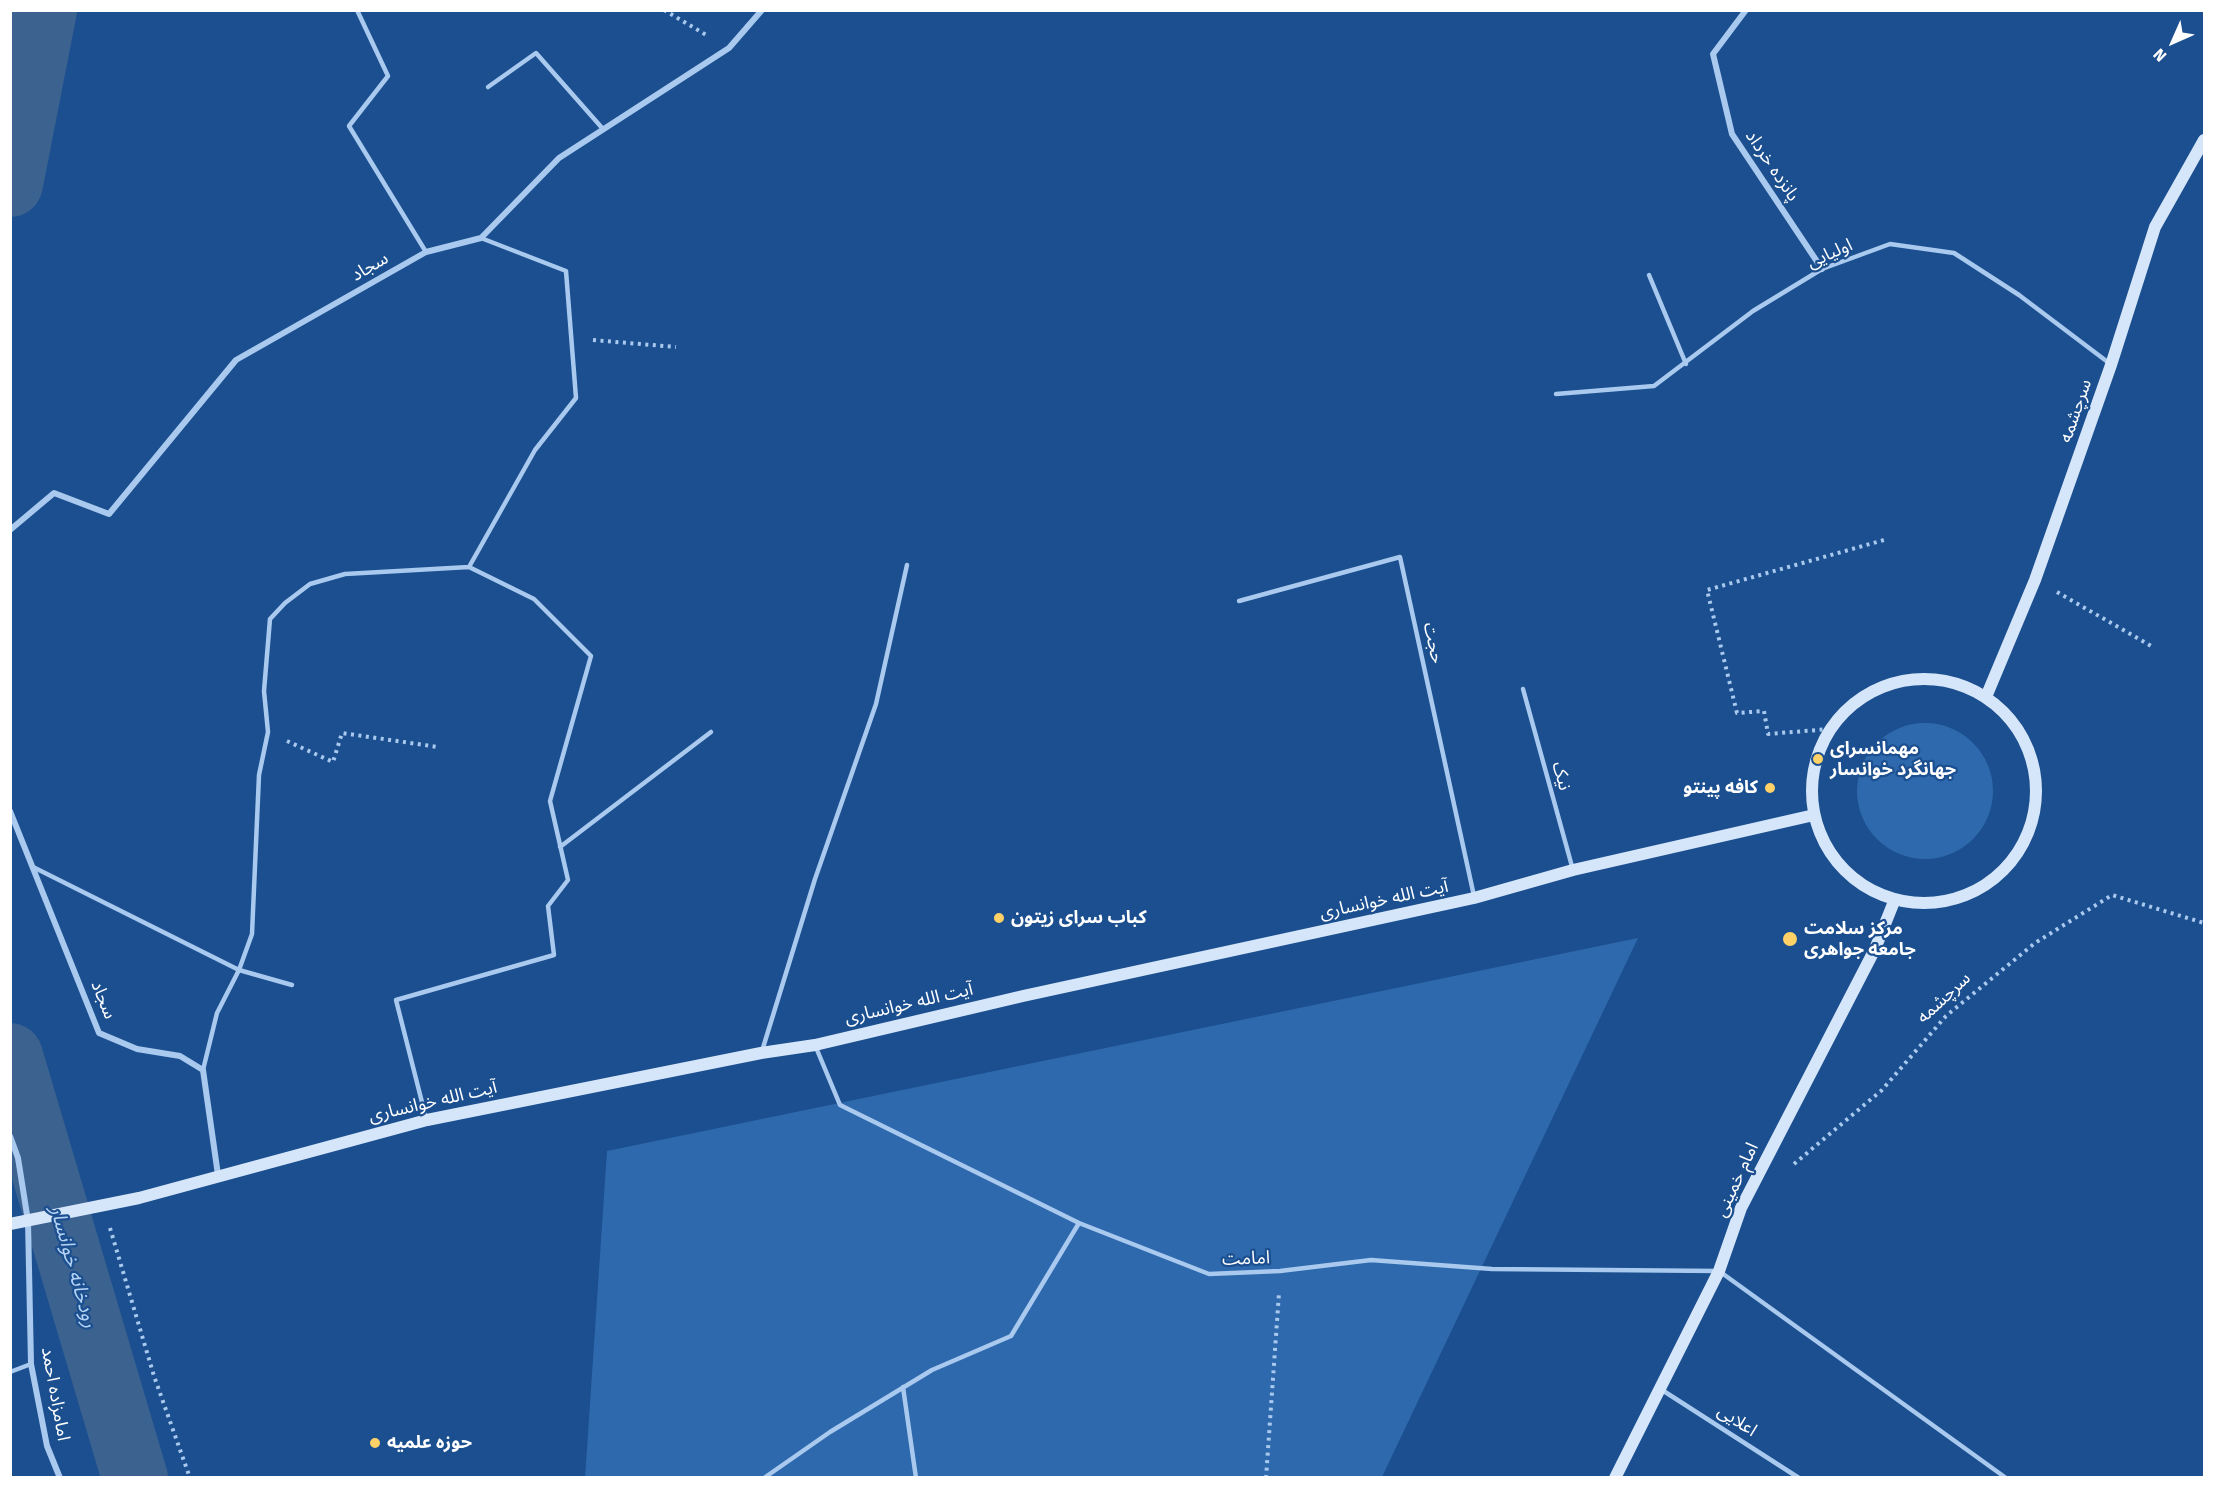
<!DOCTYPE html>
<html>
<head>
<meta charset="utf-8">
<style>
  body { margin:0 }
  #map { position:relative; width:2215px; height:1488px; overflow:hidden; background:#1b4f8f; font-family:"Fira Sans",sans-serif }
  canvas { display:block }
  .frame { position:absolute; inset:0; border:12px solid #fff; pointer-events:none }
  .north { position:absolute; left:2143px; top:12px; width:60px; height:60px; -webkit-text-stroke:4px #1b4f8f; paint-order:stroke; rotate:225deg; font-size:16px; font-weight:700; line-height:24px; text-align:center; color:#fff }
  .north::after { content:''; display:block; margin:auto; width:21px; height:27px; background:#fff; clip-path:polygon(50% 0,100% 100%,50% 72%,0 100%) }
</style>
</head>
<body>
<div id="map">
<canvas width="2215" height="1488"></canvas>
<div class="frame"></div>
<div class="north">N</div>
</div>
<script>
const ctx = document.querySelector('canvas').getContext('2d');
ctx.lineJoin = 'round';
function fill(path, color) { ctx.fillStyle = color; ctx.fill(path, 'evenodd'); }
const toPath = rows => new Path2D(rows.map(r => 'M' + r).join(''));
function trace(path, color, width, dash) { ctx.strokeStyle = color; ctx.lineWidth = width; ctx.lineCap = dash ? 'butt' : 'round'; ctx.setLineDash(dash || []); ctx.stroke(path); }
function write(font, color, halo, rows, align = 'center') {
  ctx.font = font + ' "Fira Sans","Noto Sans Arabic",sans-serif'; ctx.lineWidth = 4.5; ctx.setLineDash([]); ctx.textBaseline = 'middle'; ctx.strokeStyle = halo; ctx.fillStyle = color; for (const [text, x, y, turn = 0] of rows) {
    ctx.save(); ctx.translate(x, y); ctx.rotate((+turn || 0) * Math.PI / 180); ctx.textAlign = isNaN(turn) ? turn : align; if (halo) ctx.strokeText(text, 0, 0); ctx.fillText(text, 0, 0); ctx.restore();
  }
}
fill(toPath([
  '1857 791a68 68 0 1 1 136 0a68 68 0 1 1-136 0Z',
  [1638,938,1382,1477,585,1478,607,1151]
]), '#2e69ad');
trace(toPath([
  [10,184,44,10],
  [10,1056,135,1478]
]), '#3c6290', 66);
trace(toPath([
  [664,10,708,36],
  [593,340,676,347],
  [2057,592,2153,647],
  [1830,729,1768,734,1764,711,1737,713,1707,590,1884,540],
  [287,741,333,762,342,733,438,747],
  [1794,1164,1882,1090,1946,1016,2035,943,2112,895,2204,923],
  [110,1228,154,1376,190,1478],
  [1266,1478,1279,1293]
]), '#a9c9ee', 4, [3, 4.5]);
trace(toPath([
  [357,10,388,76,349,126,426,252],
  [488,87,536,53,603,129],
  [1649,275,1686,364],
  [1556,394,1654,386,1753,311,1822,269,1890,244,1954,253,2019,295,2109,363],
  [469,567,535,450,576,398,566,271,481,238],
  [1239,601,1400,557,1474,896],
  [1523,689,1573,870],
  [560,847,711,732],
  [33,867,239,970,292,985],
  [815,1045,840,1105,1079,1223,1209,1274,1280,1271,1371,1260,1492,1269,1719,1271,2006,1478],
  [762,1051,815,879,876,704,907,565],
  [203,1070,217,1013,239,970,252,934,259,775,268,732,264,691,270,619,285,603,310,584,345,574,469,567,534,599,591,656,550,801,568,880,548,906,554,955,396,1000,426,1118],
  [10,1372,31,1364],
  [903,1387,916,1478],
  [1662,1390,1799,1478],
  [764,1478,830,1432,932,1370,1011,1336,1079,1223]
]), '#a9c9ee', 4.5);
trace(toPath([
  [1746,10,1713,54,1732,134,1822,269],
  [10,530,54,493,109,514,236,360,426,252,481,238,559,158,729,48,762,10],
  [10,811,99,1033,137,1049,180,1056,203,1070,218,1175],
  [10,1136,18,1158,28,1221,31,1364,47,1446,60,1478]
]), '#a9c9ee', 6);
trace(toPath([
  '1812 791a112 112 0 1 1 224 0a112 112 0 1 1-224 0Z',
  [1986,697,2035,580,2111,365,2155,227,2204,140],
  [10,1224,139,1198,427,1120,761,1053,815,1045,1023,996,1474,898,1573,870,1814,815],
  [1615,1478,1719,1271,1741,1208,1875,949,1895,899]
]), '#d6e6fa', 12);
for (const [x, y, r, color] of [
  [1818,759,6,"#ffd166"],
  [1770,788,6,"#ffd166"],
  [999,918,6,"#ffd166"],
  [1790,939,8,"#ffd166"],
  [375,1443,6,"#ffd166"]
]) { const dot = new Path2D(); dot.arc(x, y, r, 0, 2 * Math.PI); ctx.fillStyle = color; ctx.fill(dot); trace(dot, '#1b4f8f', 2); }
write('18px', '#fff', '#1b4f8f', [
  ["پانزده خرداد",1772,166,56],
  ["اولیایی",1830,254,-24],
  ["سجاد",370,267,-30],
  ["سرچشمه",2076,411,-71],
  ["حجت",1433,643,78],
  ["نیک",1561,776,74],
  ["آیت الله خوانساری",1384,900,-12],
  ["سرچشمه",1944,998,-43],
  ["سجاد",103,1000,68],
  ["آیت الله خوانساری",909,1004,-13],
  ["آیت الله خوانساری",433,1102,-13],
  ["امام خمینی",1737,1180,-65],
  ["امامت",1246,1259,-2],
  ["امامزاده احمد",55,1394,80],
  ["اعلایی",1737,1421,33]
]);
write('bold 18px', '#fff', '#1b4f8f', [
  ["مهمانسرای",1830,749],
  ["جهانگرد خوانسار",1830,770],
  ["کافه پینتو",1758,788,"right"],
  ["کباب سرای زیتون",1011,918],
  ["مرکز سلامت",1804,929],
  ["جامعه جواهری",1804,950],
  ["حوزه علمیه",387,1443]
], 'left');
write('italic 20px', '#b5d3f5', '#1b4f8f', [
  ["رودخانه خوانسار",73,1267,74]
]);
</script>
</body>
</html>
